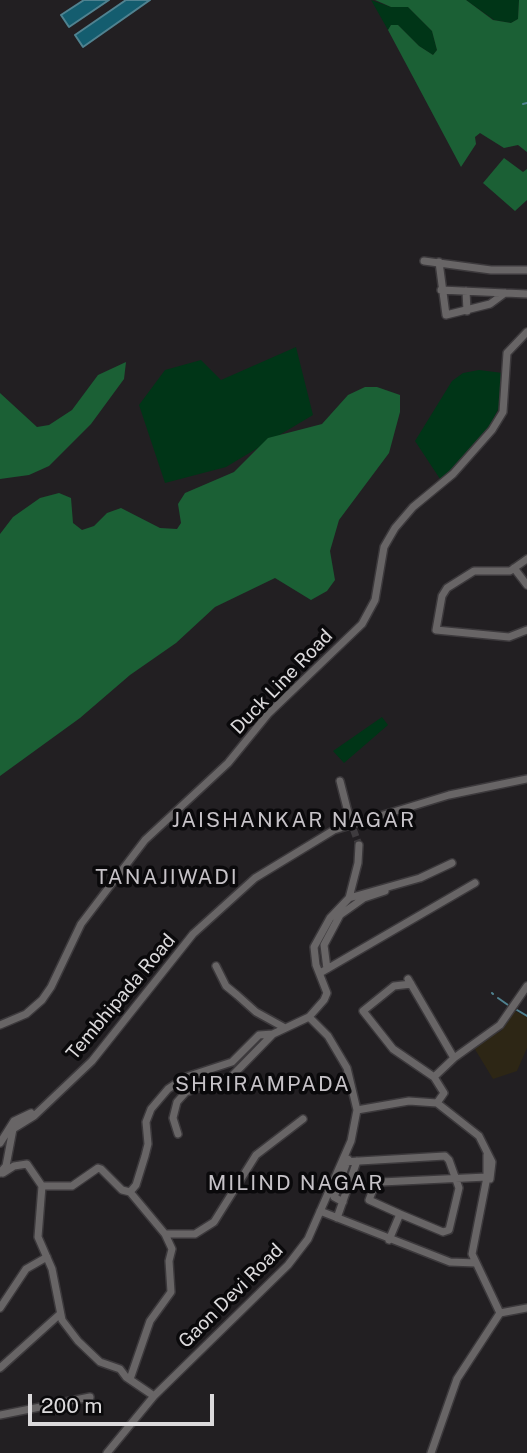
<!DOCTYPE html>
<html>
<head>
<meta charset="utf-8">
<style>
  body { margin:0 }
  #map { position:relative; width:527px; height:1453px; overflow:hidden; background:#221f22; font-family:"Public Sans",sans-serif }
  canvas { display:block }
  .scale { position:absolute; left:28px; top:1394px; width:186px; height:32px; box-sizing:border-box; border:4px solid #dcdadc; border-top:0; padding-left:9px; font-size:21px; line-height:24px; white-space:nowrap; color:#dcdadc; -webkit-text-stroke:5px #0a090b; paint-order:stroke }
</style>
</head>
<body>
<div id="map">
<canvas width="527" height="1453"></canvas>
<div class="scale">200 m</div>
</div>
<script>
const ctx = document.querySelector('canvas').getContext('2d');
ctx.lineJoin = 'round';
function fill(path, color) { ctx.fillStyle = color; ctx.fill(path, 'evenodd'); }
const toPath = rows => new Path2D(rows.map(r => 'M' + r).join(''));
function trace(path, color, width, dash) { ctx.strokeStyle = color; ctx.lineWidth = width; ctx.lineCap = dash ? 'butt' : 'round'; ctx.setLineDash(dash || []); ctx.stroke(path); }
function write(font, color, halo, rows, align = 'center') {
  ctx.font = font + ' "Public Sans",sans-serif'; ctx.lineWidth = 7; ctx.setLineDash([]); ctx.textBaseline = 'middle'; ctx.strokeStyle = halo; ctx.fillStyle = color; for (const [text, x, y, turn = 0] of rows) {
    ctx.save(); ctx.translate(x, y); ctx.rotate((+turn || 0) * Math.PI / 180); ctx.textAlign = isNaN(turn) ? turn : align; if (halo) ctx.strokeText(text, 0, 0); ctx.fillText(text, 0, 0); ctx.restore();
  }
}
fill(toPath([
  [515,1011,527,1017,527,1048,517,1071,493,1079,473,1046,501,1031]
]), '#2d2615');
fill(toPath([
  [371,0,391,7,408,7,432,31,437,50,433,55,419,46,398,25,391,25,388,30],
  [466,0,519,0,518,19,511,23,494,20],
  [296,347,313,415,226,467,165,483,139,405,165,370,201,360,221,380],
  [479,370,503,373,502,402,487,431,442,482,415,441,452,381,463,373],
  [382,717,388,725,344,763,333,751]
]), '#003517');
fill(toPath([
  [375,0,466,0,493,20,511,23,518,19,519,0,527,0,527,152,518,145,504,148,480,133,475,137,476,144,461,167,388,30,391,25,398,25,419,46,433,55,437,50,432,31,408,7,391,7],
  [504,158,523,172,527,169,527,200,515,211,483,183],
  [126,362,124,379,91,424,49,466,29,475,0,479,0,393,37,427,49,425,72,410,98,375],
  [377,387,400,395,400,412,389,453,339,520,330,551,335,580,327,591,311,600,275,578,215,607,176,643,130,675,80,718,0,776,0,534,13,517,40,498,59,493,71,498,73,523,82,530,94,526,107,513,121,508,160,528,177,529,181,523,178,504,185,493,234,472,268,438,322,424,348,395,365,387]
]), '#1b6035');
const water = toPath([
  [84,0,109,0,69,27,61,15,84,0],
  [126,0,150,0,83,47,75,35,126,0]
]);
fill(water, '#145d6f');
trace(water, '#508290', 2);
trace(toPath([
  [523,104,527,103],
  [492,993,493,994],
  [498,998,508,1005],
  [517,1010,527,1016]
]), '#508290', 2);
trace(toPath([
  [350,820,359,845]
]), '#3e3b3e', 7, [7, 3.5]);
const minor = toPath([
  [424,261,491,270,527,270],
  [439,262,446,315,490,304,505,293],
  [441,290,527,294],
  [466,291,467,311],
  [527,559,510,571,474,571,447,588,442,596,436,630,509,637,527,630],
  [514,568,527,585],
  [340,781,350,820],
  [349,898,420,878,452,863],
  [216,966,226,986,237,995,256,1012,285,1028],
  [327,969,324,945,340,915,364,898,385,891],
  [320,973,475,883],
  [408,979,454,1058],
  [411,984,394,986,363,1011,393,1049,434,1077],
  [0,1025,26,1014,42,1000,51,987,81,924,145,840,228,763,268,714,362,624,375,600,384,547,395,528,413,507,453,474,492,430,503,412,507,353,527,332],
  [437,1103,444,1093,434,1077,454,1058,500,1025,527,986],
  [357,1110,409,1101,437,1103,479,1136,492,1162,490,1179],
  [178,1134,173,1118,177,1102,186,1092,231,1077,273,1034],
  [0,1143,14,1121,31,1113],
  [342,1162,445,1156,449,1160,459,1188,449,1230,443,1232,400,1214,389,1240],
  [0,1173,6,1166,13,1129,34,1116,92,1061,193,934,255,878,334,830,449,795,527,779],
  [3,1173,14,1166,27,1164,42,1186,38,1237,52,1269,62,1320,78,1341,100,1362,120,1369,126,1377,154,1396],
  [42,1186,72,1186,98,1168,101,1169,122,1190,130,1192,165,1234,195,1234,214,1222,256,1155,303,1119],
  [130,1192,136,1185,145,1156,148,1144,146,1122,151,1109,168,1089,186,1077,232,1062,259,1035,273,1034,309,1017,324,1000,327,993,316,965,314,947,330,918,349,898,358,863,359,845],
  [343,1202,334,1197,348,1159],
  [320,1211,450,1262,476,1263],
  [400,1214,369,1200,374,1187,381,1182,487,1177],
  [337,1218,357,1161],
  [0,1308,26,1269,47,1257],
  [500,1313,527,1308],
  [0,1368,60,1314],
  [130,1379,150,1321,171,1292,169,1261,172,1249,165,1234],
  [0,1415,90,1397],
  [107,1453,154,1396,288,1265,308,1239,351,1141,357,1110,347,1068,328,1036,309,1017],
  [431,1453,457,1379,500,1313,472,1254,487,1177,487,1155]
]);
trace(minor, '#3c393c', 10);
trace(minor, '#686566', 7);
write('19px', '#dcdadc', '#0a090b', [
  ["Duck Line Road",282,682,-46],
  ["Tembhipada Road",121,997,-50],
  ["Gaon Devi Road",231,1296,-45]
]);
ctx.letterSpacing = '2px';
write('21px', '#c6c2c7', '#0a090b', [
  ["JAISHANKAR NAGAR",294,821],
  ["TANAJIWADI",167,878],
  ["SHRIRAMPADA",263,1085],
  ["MILIND NAGAR",296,1184]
]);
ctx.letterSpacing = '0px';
</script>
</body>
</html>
